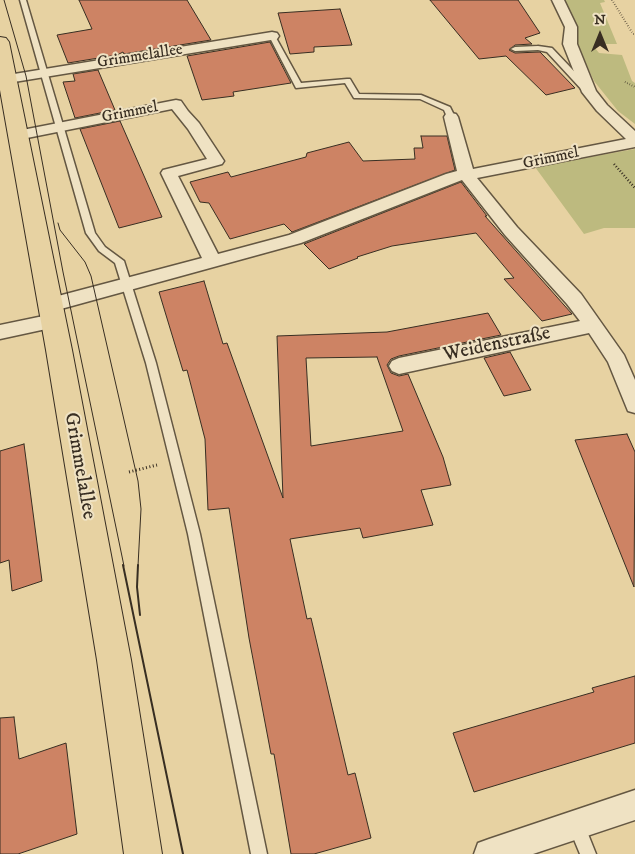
<!DOCTYPE html>
<html>
<head>
<meta charset="utf-8">
<style>
  body { margin:0 }
  #map { position:relative; width:635px; height:854px; overflow:hidden; background:#e7d2a2; font-family:"IM FELL DW Pica",serif }
  canvas { display:block }
  .north { position:absolute; left:575px; top:10px; width:50px; height:50px; -webkit-text-stroke:4px #efe2c3; paint-order:stroke; rotate:0deg; font-size:14px; font-weight:700; line-height:20px; text-align:center; color:#382e22 }
  .north::after { content:''; display:block; margin:auto; width:18px; height:22px; background:#382e22; clip-path:polygon(50% 0,100% 100%,50% 72%,0 100%) }
</style>
</head>
<body>
<div id="map">
<canvas width="635" height="854"></canvas>
<div class="north">N</div>
</div>
<script>
const ctx = document.querySelector('canvas').getContext('2d');
ctx.lineJoin = 'round';
function fill(path, color) { ctx.fillStyle = color; ctx.fill(path, 'evenodd'); }
const toPath = rows => new Path2D(rows.map(r => 'M' + r).join(''));
function trace(path, color, width, dash) { ctx.strokeStyle = color; ctx.lineWidth = width; ctx.lineCap = dash ? 'butt' : 'round'; ctx.setLineDash(dash || []); ctx.stroke(path); }
function write(font, color, halo, rows, align = 'center') {
  ctx.font = font + ' "IM FELL DW Pica",serif'; ctx.lineWidth = 4; ctx.setLineDash([]); ctx.textBaseline = 'middle'; ctx.strokeStyle = halo; ctx.fillStyle = color; for (const [text, x, y, turn = 0] of rows) {
    ctx.save(); ctx.translate(x, y); ctx.rotate((+turn || 0) * Math.PI / 180); ctx.textAlign = isNaN(turn) ? turn : align; if (halo) ctx.strokeText(text, 0, 0); ctx.fillText(text, 0, 0); ctx.restore();
  }
}
fill(toPath([
  [563,0,604,0,605,2,600,3,617,44,601,44,595,48,599,53,622,55,632,81,635,83,635,124,618,111,594,81,577,44],
  [635,149,635,228,604,228,584,234,535,167]
]), '#bdba7f');
const building = toPath([
  [79,0,187,0,211,40,124,54,123,52,117,55,68,63,57,35,92,29,79,0],
  [430,0,518,0,540,33,525,38,532,44,515,45,509,50,515,53,540,52,575,88,546,95,506,56,479,59,430,0],
  [340,9,352,45,314,47,314,52,290,54,278,13,340,9],
  [270,42,291,83,233,92,234,96,202,100,187,56,270,42],
  [98,70,115,110,75,118,63,82,75,81,73,74,98,70],
  [120,121,162,217,119,228,80,129,120,121],
  [421,136,447,136,455,170,292,232,284,224,230,239,209,203,200,202,190,182,228,172,231,177,306,157,307,153,349,142,363,161,415,159,414,148,423,148,421,136],
  [461,182,487,216,485,216,572,314,542,321,504,279,514,278,476,233,392,246,357,257,358,258,329,269,304,244,461,182],
  [204,281,223,344,227,343,283,498,277,336,387,332,488,313,501,335,399,356,391,359,387,365,391,373,399,376,408,374,443,457,451,485,421,490,433,525,363,538,360,528,290,539,307,619,311,618,348,775,355,773,371,838,314,854,291,854,274,754,271,754,249,638,229,508,208,510,205,439,187,370,183,371,159,292,204,281],
  [377,357,403,431,311,446,306,358,377,357],
  [510,352,531,390,504,396,484,358,510,352],
  [627,434,635,452,634,587,575,440,627,434],
  [24,444,42,581,12,591,9,560,0,563,0,451,24,444],
  [635,676,635,743,474,792,453,733,594,692,592,688,635,676],
  [14,717,19,759,66,743,77,834,18,854,0,854,0,718,14,717]
]);
fill(building, '#cd8364');
trace(building, '#382e22', 1);
const service = toPath([
  [20,0,26,0,95,233,105,247,124,261,156,363,200,534,267,854,251,854,188,534,146,363,115,263,99,251,86,233,20,0],
  [270,35,275,36,301,83,347,79,350,79,359,94,421,95,450,107,455,117,448,119,444,110,420,99,354,98,345,83,296,88,269,36,270,35],
  [538,46,552,48,589,87,589,91,583,91,547,52,538,50,515,51,511,49,515,47,538,46],
  [576,817,582,819,596,854,580,854,568,825,570,819,576,817]
]);
const minor = toPath([
  [552,0,564,0,577,27,577,44,596,91,607,105,635,131,635,147,477,178,517,227,581,294,624,355,635,380,635,413,628,411,608,362,589,333,399,374,392,371,389,366,392,361,399,358,580,321,567,304,505,235,462,180,301,243,50,312,43,310,41,305,43,300,202,258,161,173,163,170,207,159,188,129,172,109,17,140,12,138,9,135,12,132,176,100,181,101,188,111,199,123,224,161,222,164,178,176,218,254,289,235,446,174,457,171,444,117,446,114,451,113,456,114,458,117,473,169,626,139,597,111,582,92,563,44,565,27,552,0],
  [272,32,277,33,279,36,277,39,8,83,1,79,8,75,272,32],
  [53,314,60,316,63,321,60,326,0,339,0,325,53,314],
  [635,790,635,820,533,854,474,854,478,843,489,839,635,790]
]);
const primary = toPath([
  [0,37,6,38,9,42,72,350,131,660,162,854,124,854,97,660,46,350,0,90,0,37]
]);
trace(service, '#645742', 3);
trace(minor, '#645742', 3);
trace(primary, '#382e22', 2);
trace(toPath([
  [612,0,633,34,635,34],
  [625,82,635,87]
]), '#382e22', 2, [0.5, 2]);
trace(toPath([
  [614,164,635,188]
]), '#382e22', 2.5, [1, 2]);
trace(toPath([
  [129,472,157,465]
]), '#382e22', 3, [1, 2.5]);
fill(service, '#efe2c3');
fill(minor, '#efe2c3');
fill(primary, '#e7d2a2');
trace(toPath([
  [4,0,26,76,63,272,124,566],
  [58,223,60,230,85,262,91,276,138,481,141,509,138,566]
]), '#382e22', 1);
trace(toPath([
  [123,565,183,854],
  [138,565,137,587,140,615]
]), '#382e22', 2);
write('16px', '#382e22', '#efe2c3', [
  ["Grimmelallee",140,57,-9],
  ["Grimmel",130,113,-11],
  ["Grimmel",551,159,-12]
]);
write('20px', '#382e22', '#efe2c3', [
  ["Weidenstraße",497,345,-12],
  ["Grimmelallee",79,466,80]
]);
</script>
</body>
</html>
